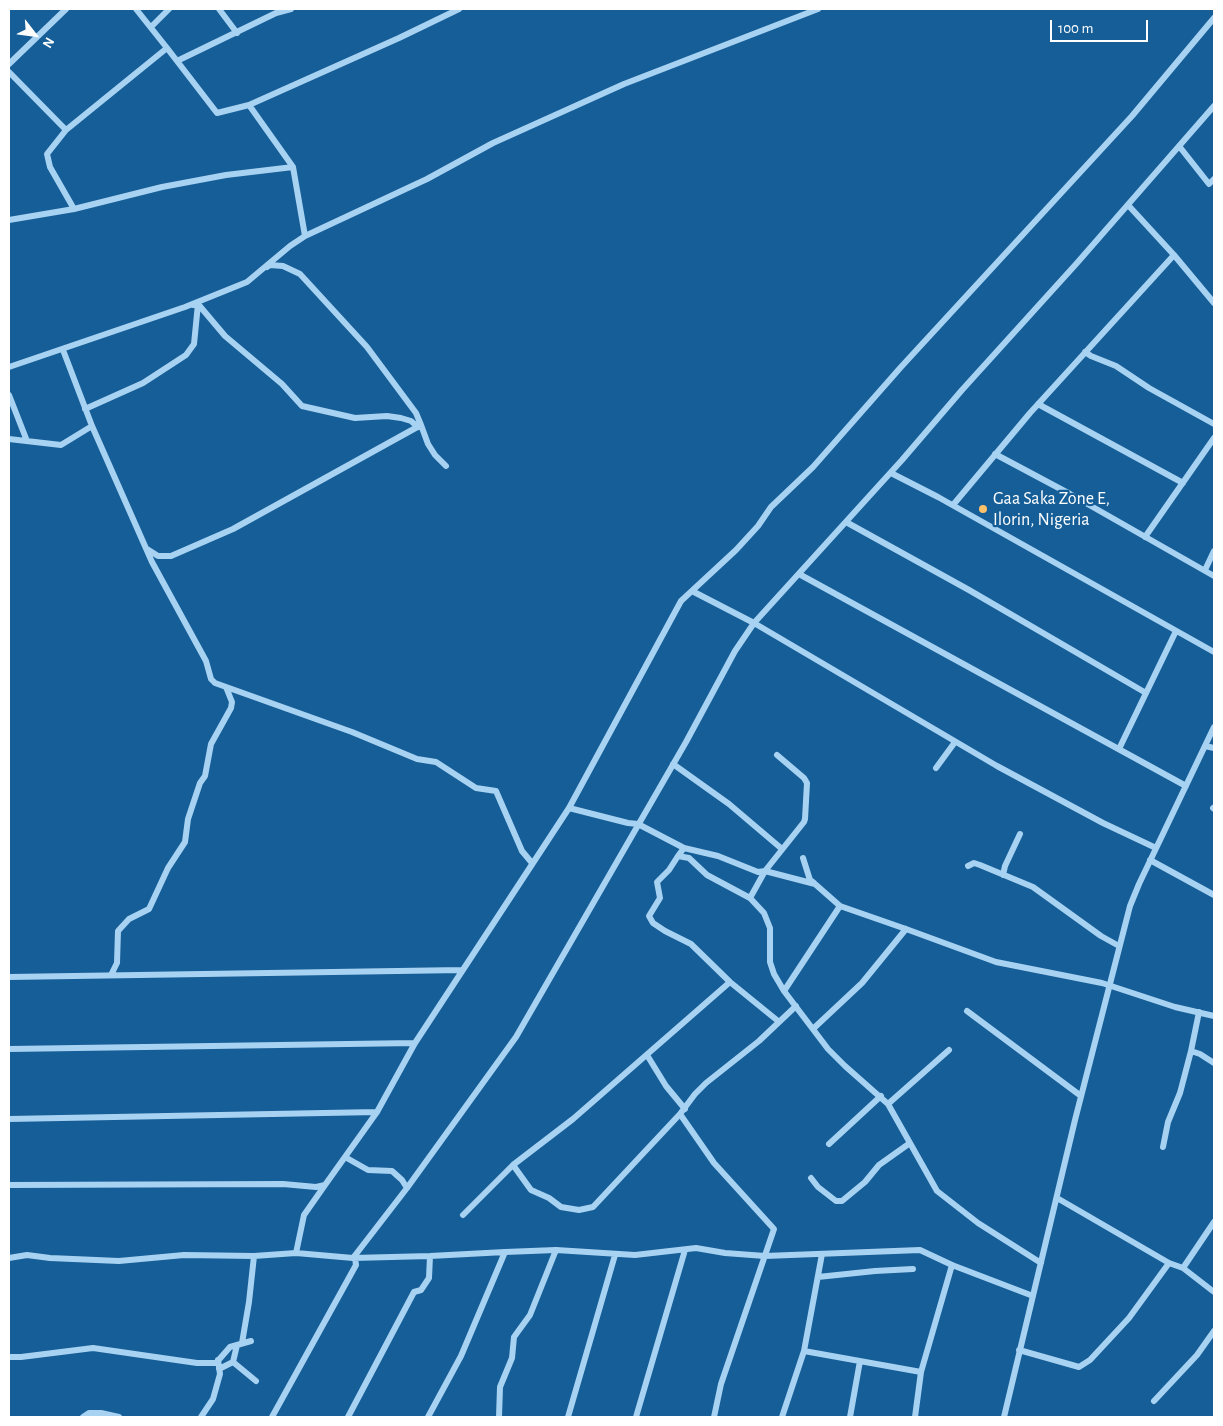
<!DOCTYPE html>
<html>
<head>
<meta charset="utf-8">
<style>
  body { margin:0 }
  #map { position:relative; width:1223px; height:1426px; overflow:hidden; background:#165e97; font-family:"Alegreya Sans",sans-serif }
  canvas { display:block }
  .frame { position:absolute; inset:0; border:10px solid #fff; pointer-events:none }
  .north { position:absolute; left:10px; top:10px; width:50px; height:50px; -webkit-text-stroke:4px #165e97; paint-order:stroke; rotate:120deg; font-size:14px; font-weight:700; line-height:20px; text-align:center; color:#fff }
  .north::after { content:''; display:block; margin:auto; width:18px; height:22px; background:#fff; clip-path:polygon(50% 0,100% 100%,50% 72%,0 100%) }
  .scale { position:absolute; left:1050px; top:20px; width:98px; height:22px; box-sizing:border-box; border:2px solid #fff; border-top:0; padding-left:6px; font-size:15px; line-height:18px; white-space:nowrap; color:#fff; -webkit-text-stroke:4px #165e97; paint-order:stroke }
</style>
</head>
<body>
<div id="map">
<canvas width="1223" height="1426"></canvas>
<div class="frame"></div>
<div class="north">N</div>
<div class="scale">100 m</div>
</div>
<script>
const ctx = document.querySelector('canvas').getContext('2d');
ctx.lineJoin = 'round';
const toPath = rows => new Path2D(rows.map(r => 'M' + r).join(''));
function trace(path, color, width, dash) { ctx.strokeStyle = color; ctx.lineWidth = width; ctx.lineCap = dash ? 'butt' : 'round'; ctx.setLineDash(dash || []); ctx.stroke(path); }
function write(font, color, halo, rows, align = 'center') {
  ctx.font = font + ' "Alegreya Sans",sans-serif'; ctx.lineWidth = 4.5; ctx.setLineDash([]); ctx.textBaseline = 'middle'; ctx.strokeStyle = halo; ctx.fillStyle = color; for (const [text, x, y, turn = 0] of rows) {
    ctx.save(); ctx.translate(x, y); ctx.rotate((+turn || 0) * Math.PI / 180); ctx.textAlign = isNaN(turn) ? turn : align; if (halo) ctx.strokeText(text, 0, 0); ctx.fillText(text, 0, 0); ctx.restore();
  }
}
trace(toPath([
  [136,9,167,48],
  [219,9,237,33],
  [151,27,169,9],
  [177,61,276,13,291,9],
  [9,64,66,9],
  [9,72,66,130,167,48,217,113,249,105,399,38,459,9],
  [249,105,293,167,305,236],
  [66,130,47,154,50,167,74,209],
  [1179,146,1209,184,1214,179],
  [9,220,74,209,162,187,226,175,293,167],
  [1174,255,1214,303],
  [193,305,198,304,225,336,282,384,302,406,355,418,387,416,401,418,411,421,418,427],
  [63,350,92,426,152,562,206,661,211,679,215,683,352,732,417,759,436,762,476,788,496,791,522,851,532,863],
  [1085,352,1091,356,1116,366,1149,388,1214,424],
  [9,367,185,307,247,282,290,246,305,236,427,179,493,143,624,84,818,9],
  [9,395,27,441],
  [1038,404,1183,483],
  [85,409,143,383,186,355,194,344,198,304],
  [421,425,428,444,435,455,446,466],
  [9,439,61,445,92,426],
  [995,454,1070,494,1214,576],
  [891,473,938,497,1214,652],
  [953,505,1030,413,1174,255,1128,205],
  [846,522,969,590,1146,693],
  [1145,537,1214,438],
  [147,549,158,556,171,556,233,529,421,425,416,413,367,347,300,274,283,266,270,265,267,267],
  [1205,570,1214,551],
  [799,574,1186,786],
  [692,591,754,623,997,766,1103,823,1156,848],
  [1205,746,1214,748],
  [1119,749,1176,631],
  [673,764,729,804,782,849],
  [936,768,955,742],
  [569,808,628,823,638,824,684,848,718,856,758,872,765,871,815,884,840,906,906,929,996,962,1102,983,1175,1007,1214,1016],
  [1213,808,1214,809],
  [684,848,678,856,689,858,707,875,750,898,764,913,770,928,770,962,774,974,784,991,828,1049,845,1066,888,1104,937,1191,978,1223,1041,1263],
  [678,856,669,870,657,882,660,898,649,916,653,923,665,931,691,944,730,982,778,1021],
  [803,858,810,880,814,883],
  [1150,860,1214,895],
  [968,866,974,863,980,865,1033,887,1101,936,1119,946],
  [1003,875,1005,866,1020,834],
  [750,898,765,871,804,822,805,819,807,783,804,778,777,755],
  [111,975,117,963,118,931,129,919,149,909,168,868,185,842,188,819,200,783,205,776,211,744,231,708,232,702,226,687],
  [9,977,462,970],
  [784,991,840,906],
  [967,1011,1081,1096],
  [1199,1012,1191,1051,1200,1054,1214,1063],
  [814,1028,862,983,906,929],
  [9,1049,415,1043],
  [647,1055,666,1086,685,1109],
  [888,1104,949,1050],
  [680,1114,714,1163,774,1229,721,1384,714,1417],
  [9,1119,377,1112],
  [829,1144,881,1096],
  [1163,1147,1168,1122,1180,1093,1191,1051],
  [345,1157,368,1170,392,1171,402,1180,407,1188],
  [513,1165,531,1190,549,1198,561,1207,579,1210,593,1207,680,1114,695,1094,706,1083,759,1041,796,1006],
  [811,1178,818,1187,836,1201,842,1201,865,1182,879,1165,910,1143],
  [9,1185,283,1184,316,1187,325,1185,377,1112,415,1043,569,808,681,601,736,550,758,526,771,507,813,467,901,367,1132,116,1214,18],
  [1057,1198,1169,1263,1183,1268,1214,1222],
  [463,1215,513,1165,573,1119,730,982],
  [296,1253,304,1215,325,1185],
  [9,1258,27,1255,50,1258,119,1261,184,1255,254,1256,296,1253,353,1258,430,1256,505,1252],
  [353,1258,407,1188,516,1037,686,742,735,651,754,623,902,460,962,390,1077,263,1214,106],
  [1183,1268,1214,1292],
  [818,1277,875,1271,913,1269],
  [242,1343,249,1302,254,1256],
  [237,1345,233,1362,256,1381],
  [1019,1350,1079,1367,1090,1360,1129,1318,1169,1263],
  [804,1351,921,1372],
  [9,1357,21,1357,93,1348,197,1363,216,1363,230,1347,251,1341],
  [219,1369,233,1362],
  [1154,1401,1197,1355,1214,1331],
  [83,1417,89,1413,101,1413,119,1417],
  [201,1417,213,1399,220,1374,218,1360],
  [272,1417,356,1265,355,1258],
  [348,1417,414,1292,421,1290,429,1278,430,1256],
  [428,1417,461,1356,505,1252,556,1250,635,1255,696,1248,725,1253,765,1256,920,1250,952,1265,1033,1296],
  [499,1417,500,1387,512,1358,514,1337,530,1315,556,1250],
  [568,1417,615,1255],
  [636,1417,685,1250],
  [782,1417,804,1351,822,1254],
  [850,1417,860,1361],
  [915,1417,921,1372,952,1265],
  [1004,1417,1075,1120,1130,906,1139,884,1214,727]
]), '#a8d2f2', 6);
for (const [x, y, r, color] of [
  [983,509,5,"#ffc169"]
]) { const dot = new Path2D(); dot.arc(x, y, r, 0, 2 * Math.PI); ctx.fillStyle = color; ctx.fill(dot); trace(dot, '#165e97', 2); }
write('18px', '#fff', '#165e97', [
  ["Gaa Saka Zone E,",993,499],
  ["Ilorin, Nigeria",993,520]
], 'left');
</script>
</body>
</html>
